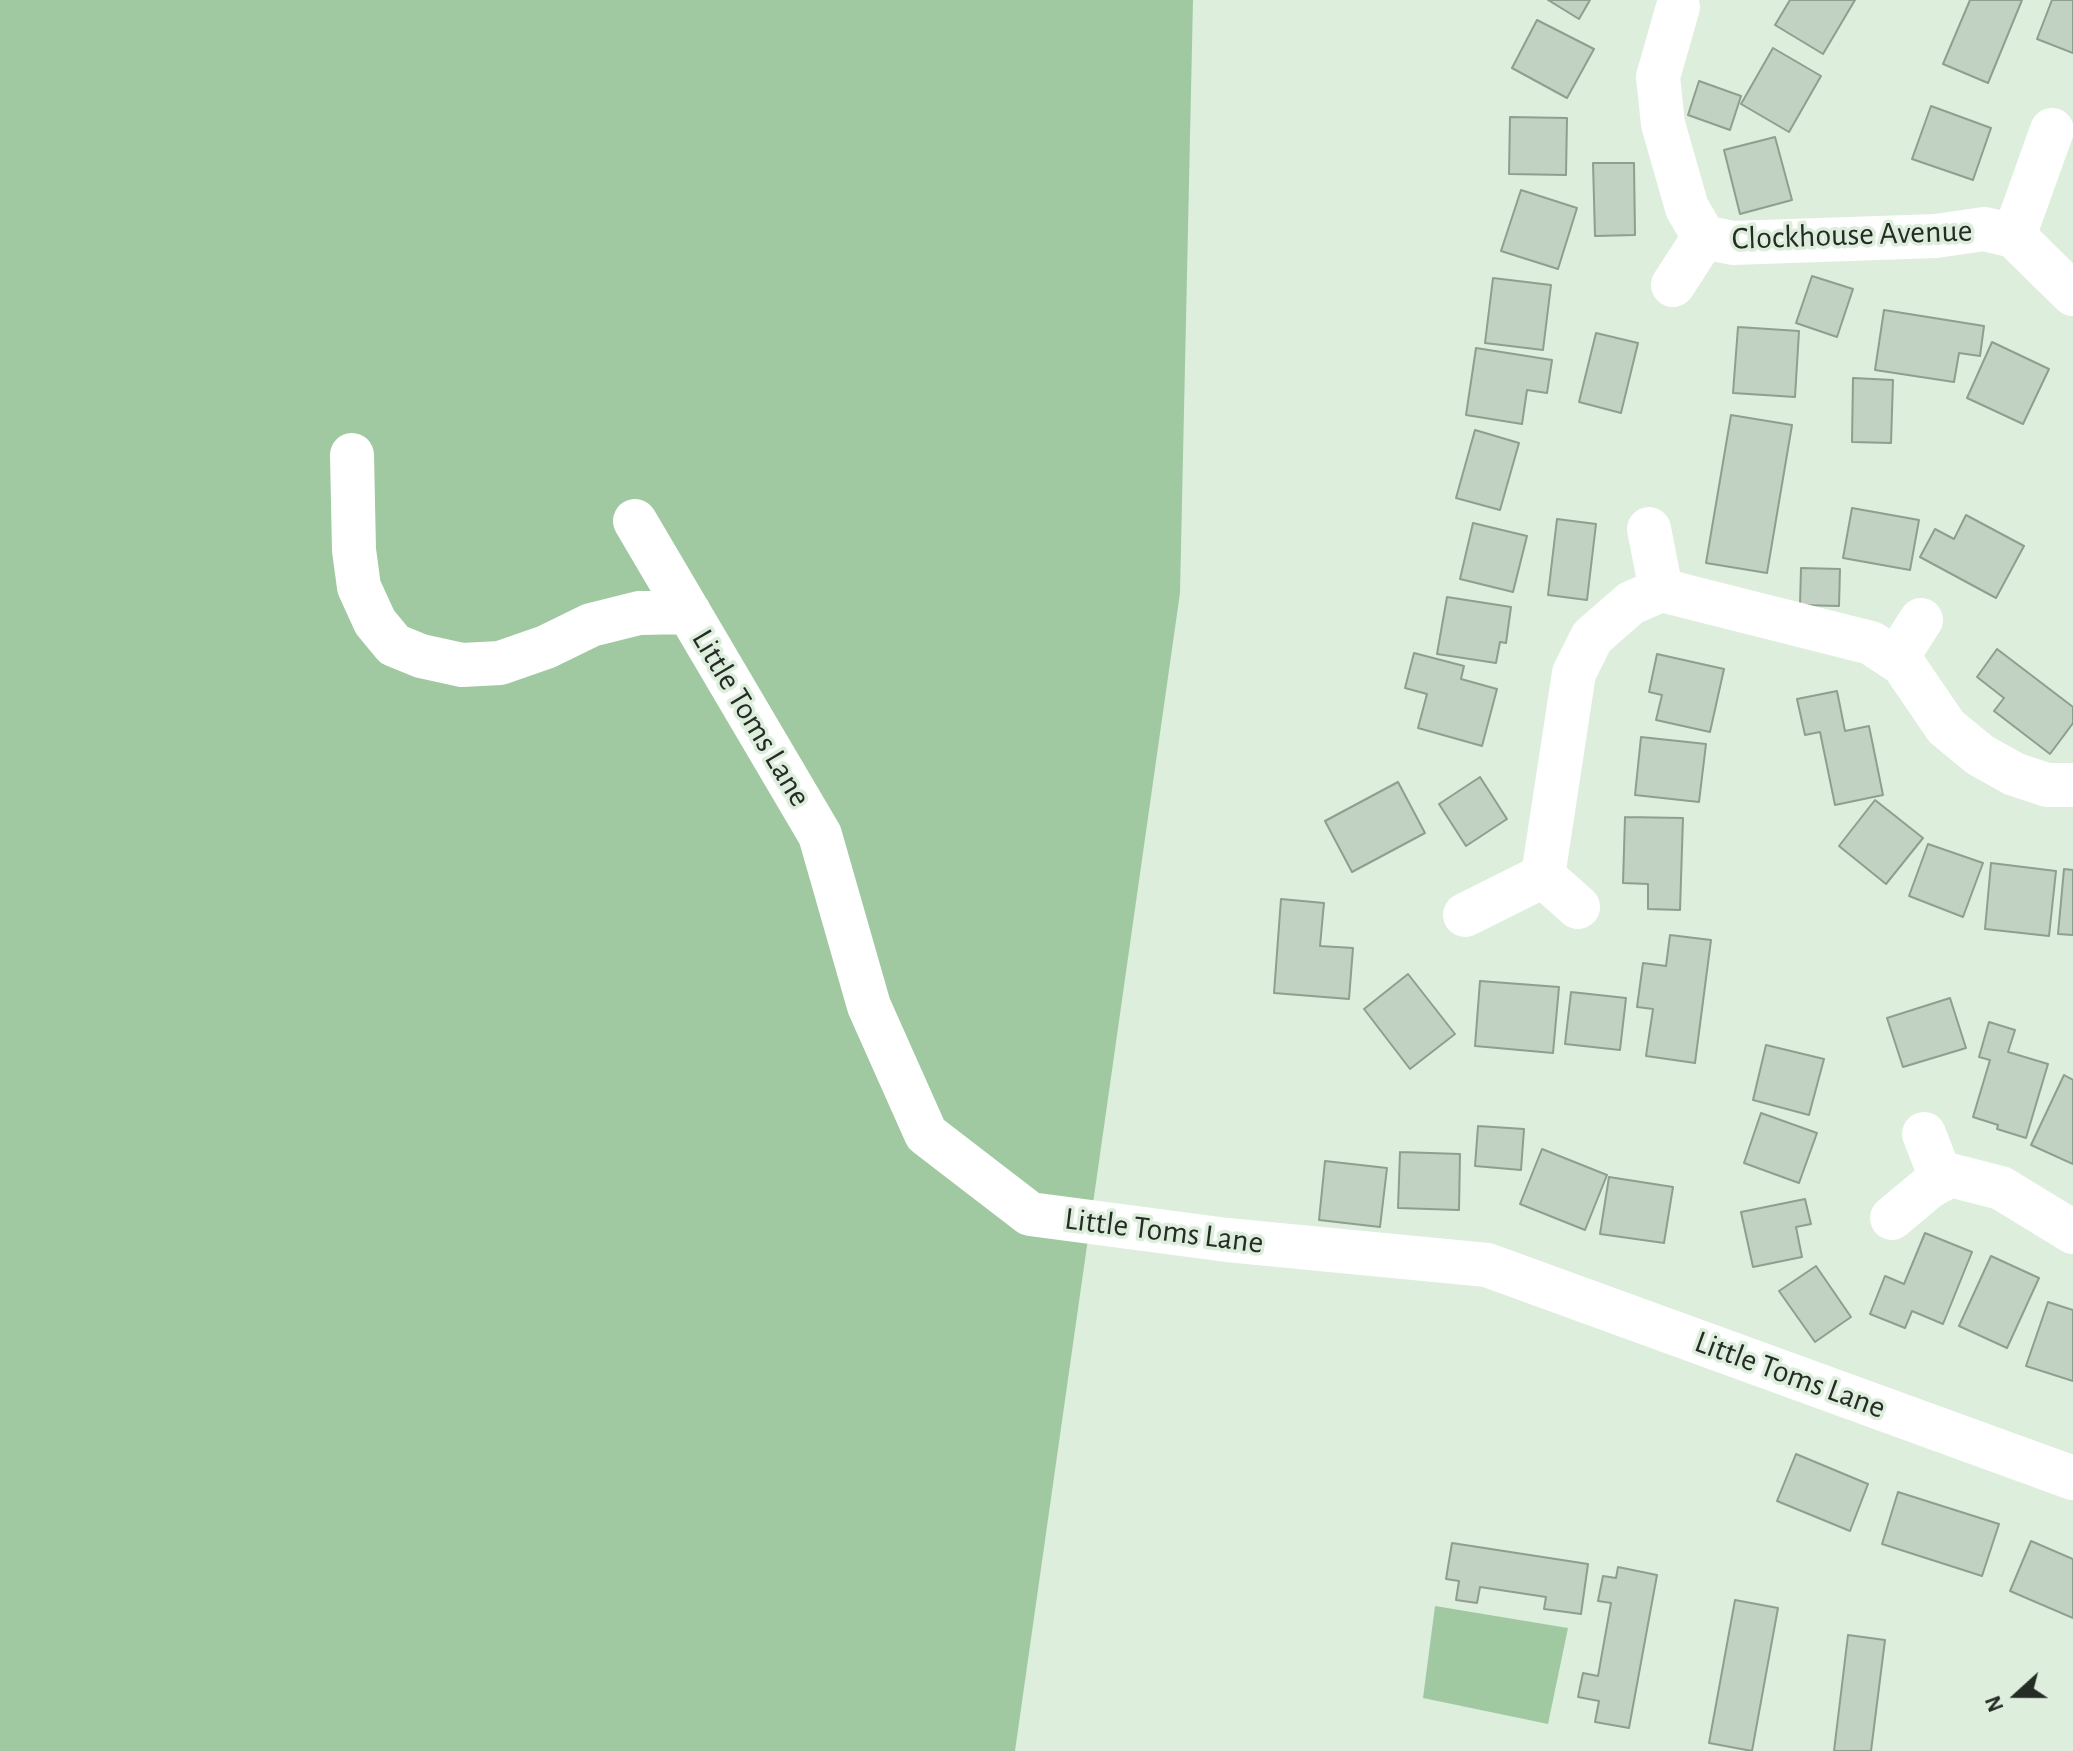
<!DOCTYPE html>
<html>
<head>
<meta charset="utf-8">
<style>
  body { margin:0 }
  #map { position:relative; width:2073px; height:1751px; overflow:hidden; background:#ded; font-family:"Alegreya Sans",sans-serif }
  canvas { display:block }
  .north { position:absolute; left:1977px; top:1655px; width:80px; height:80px; -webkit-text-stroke:6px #ded; paint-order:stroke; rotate:249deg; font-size:22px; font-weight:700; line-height:32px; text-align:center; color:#252b25 }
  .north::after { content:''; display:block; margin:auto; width:28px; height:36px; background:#252b25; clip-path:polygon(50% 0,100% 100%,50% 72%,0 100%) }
</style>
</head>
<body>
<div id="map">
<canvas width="2073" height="1751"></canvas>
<div class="north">N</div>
</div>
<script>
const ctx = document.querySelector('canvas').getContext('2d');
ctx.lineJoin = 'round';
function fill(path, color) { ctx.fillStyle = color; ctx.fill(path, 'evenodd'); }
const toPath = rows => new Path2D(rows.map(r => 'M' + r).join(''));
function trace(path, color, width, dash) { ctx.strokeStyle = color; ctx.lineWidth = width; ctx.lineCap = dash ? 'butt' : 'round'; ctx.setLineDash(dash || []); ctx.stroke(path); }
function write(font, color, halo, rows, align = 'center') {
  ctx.font = font + ' "Alegreya Sans",sans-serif'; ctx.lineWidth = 7; ctx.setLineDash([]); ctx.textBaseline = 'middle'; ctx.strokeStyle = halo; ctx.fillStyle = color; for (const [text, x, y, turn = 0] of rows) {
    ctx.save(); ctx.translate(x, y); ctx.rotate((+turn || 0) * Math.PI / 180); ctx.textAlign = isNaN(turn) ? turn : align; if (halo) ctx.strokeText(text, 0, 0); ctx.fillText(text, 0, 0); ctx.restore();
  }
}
fill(toPath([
  [0,0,1193,0,1180,593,1015,1751,0,1751],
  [1435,1606,1568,1628,1548,1724,1423,1698]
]), '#a0c9a2');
const building = toPath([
  [1548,0,1590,0,1579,19,1548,0],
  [1790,0,1855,0,1823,54,1775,25,1790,0],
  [1970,0,2022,0,1988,83,1943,64,1970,0],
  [2052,0,2073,0,2073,53,2037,39,2052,0],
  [1537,20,1594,49,1567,98,1512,68,1537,20],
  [1773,48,1821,76,1789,132,1741,104,1773,48],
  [1699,81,1741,96,1730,130,1688,115,1699,81],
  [1931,106,1991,128,1973,180,1912,159,1931,106],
  [1510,117,1567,118,1566,175,1509,174,1510,117],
  [1775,137,1792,200,1740,214,1724,150,1775,137],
  [1593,163,1634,163,1635,235,1595,236,1593,163],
  [1521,190,1577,208,1558,269,1501,251,1521,190],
  [1812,276,1853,289,1837,337,1796,323,1812,276],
  [1493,278,1551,285,1543,350,1485,343,1493,278],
  [1884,310,1984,326,1980,356,1959,353,1954,382,1875,370,1884,310],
  [1738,327,1799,331,1795,397,1733,393,1738,327],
  [1596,333,1638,343,1621,413,1579,402,1596,333],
  [1992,342,2049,369,2023,424,1967,398,1992,342],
  [1476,348,1552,360,1547,393,1527,390,1522,424,1466,415,1476,348],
  [1853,378,1893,380,1891,443,1852,442,1853,378],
  [1731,415,1792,425,1767,573,1706,563,1731,415],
  [1475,430,1519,443,1500,510,1456,498,1475,430],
  [1852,508,1919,520,1910,570,1843,558,1852,508],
  [1966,515,2024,546,1996,598,1920,557,1935,529,1954,539,1966,515],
  [1557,519,1596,524,1587,600,1548,595,1557,519],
  [1473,523,1527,536,1513,592,1460,579,1473,523],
  [1801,568,1840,569,1839,606,1800,605,1801,568],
  [1447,597,1511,607,1506,643,1500,642,1496,663,1437,654,1447,597],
  [1997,649,2073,707,2073,723,2050,754,1994,711,2004,698,1977,677,1997,649],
  [1414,653,1464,666,1461,679,1497,689,1482,746,1418,728,1427,694,1405,688,1414,653],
  [1657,654,1724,669,1710,732,1656,720,1662,695,1649,692,1657,654],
  [1837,691,1845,731,1869,726,1883,795,1835,805,1820,732,1805,735,1797,699,1837,691],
  [1641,737,1706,744,1699,802,1635,795,1641,737],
  [1480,777,1507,819,1466,846,1439,804,1480,777],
  [1398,782,1425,833,1352,872,1325,821,1398,782],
  [1875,800,1923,838,1886,884,1839,846,1875,800],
  [1625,817,1683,818,1680,910,1648,909,1648,884,1623,883,1625,817],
  [1928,844,1983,863,1963,917,1909,896,1928,844],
  [1991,863,2056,871,2049,936,1985,929,1991,863],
  [2064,869,2073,870,2073,935,2058,934,2064,869],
  [1281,899,1324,903,1320,946,1353,948,1349,999,1274,993,1281,899],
  [1670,935,1711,940,1695,1063,1646,1056,1653,1009,1637,1007,1643,963,1666,966,1670,935],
  [1408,974,1455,1034,1410,1069,1364,1009,1408,974],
  [1480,981,1559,987,1553,1053,1475,1046,1480,981],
  [1571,992,1626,998,1620,1050,1565,1044,1571,992],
  [1950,998,1966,1048,1903,1067,1887,1018,1950,998],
  [1989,1022,2015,1030,2008,1052,2048,1064,2026,1138,1997,1129,1998,1125,1973,1117,1990,1060,1979,1057,1989,1022],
  [1766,1045,1824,1059,1809,1115,1753,1100,1766,1045],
  [2064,1075,2073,1080,2073,1164,2031,1145,2064,1075],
  [1761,1113,1817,1133,1799,1183,1744,1163,1761,1113],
  [1478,1126,1524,1129,1521,1170,1475,1166,1478,1126],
  [1542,1149,1607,1175,1585,1230,1520,1204,1542,1149],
  [1400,1152,1460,1154,1459,1210,1398,1208,1400,1152],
  [1325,1161,1387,1168,1380,1227,1319,1220,1325,1161],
  [1609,1177,1673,1187,1664,1243,1600,1234,1609,1177],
  [1805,1199,1811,1224,1796,1227,1802,1257,1753,1267,1741,1212,1805,1199],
  [1925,1233,1972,1252,1943,1324,1912,1311,1905,1328,1870,1314,1885,1276,1904,1284,1925,1233],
  [1991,1256,2039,1278,2007,1348,1959,1326,1991,1256],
  [1816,1266,1851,1317,1815,1342,1779,1291,1816,1266],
  [2048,1302,2073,1310,2073,1381,2026,1366,2048,1302],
  [1796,1454,1868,1484,1850,1531,1777,1501,1796,1454],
  [1898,1492,1999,1524,1982,1576,1882,1544,1898,1492],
  [2031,1541,2073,1559,2073,1618,2010,1591,2031,1541],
  [1452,1543,1588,1564,1581,1614,1544,1609,1546,1597,1480,1587,1477,1603,1456,1600,1459,1581,1446,1579,1452,1543],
  [1618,1567,1657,1575,1629,1728,1595,1722,1599,1701,1578,1697,1583,1673,1598,1676,1611,1603,1598,1601,1603,1576,1616,1578,1618,1567],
  [1735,1600,1778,1608,1752,1751,1709,1743,1735,1600],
  [1848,1635,1885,1640,1871,1751,1834,1751,1848,1635]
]);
fill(building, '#c1d2c2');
trace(building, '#8e9e8f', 2);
trace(toPath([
  [1678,7,1658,77,1663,124,1687,208,1704,237,1733,243,1936,236,1984,229,2014,236,2073,294],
  [2014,236,2052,130],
  [1673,285,1704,237],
  [352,455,354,550,359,587,375,622,394,645,421,656,462,665,500,663,546,647,591,625,639,613,689,612],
  [635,521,820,835,869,1006,926,1134,1030,1214,1227,1240,1487,1265,2073,1478],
  [1649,529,1661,590],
  [1896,659,1921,620],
  [1543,876,1578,907],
  [1465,915,1543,876,1574,673,1592,637,1631,603,1661,590,1871,643,1903,664,1946,727,1980,755,2014,774,2047,785,2073,785],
  [1924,1134,1942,1180],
  [1892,1218,1929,1187,1950,1175,2001,1188,2073,1232]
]), '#fff', 44);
write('32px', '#252b25', '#ded', [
  ["Clockhouse Avenue",1852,235,-2],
  ["Little Toms Lane",751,718,59],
  ["Little Toms Lane",1164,1231,7],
  ["Little Toms Lane",1790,1375,20]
]);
</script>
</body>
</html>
